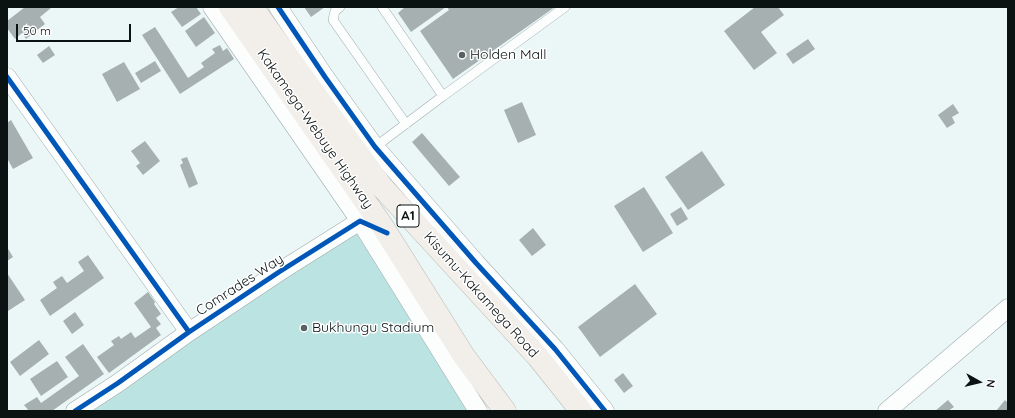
<!DOCTYPE html>
<html>
<head>
<meta charset="utf-8">
<style>
  body { margin:0 }
  #map { position:relative; width:1015px; height:418px; overflow:hidden; background:#eaf7f6; font-family:Quicksand,sans-serif }
  canvas { display:block }
  .frame { position:absolute; inset:0; border:8px solid #0a1212; pointer-events:none }
  .north { position:absolute; left:959px; top:362px; width:40px; height:40px; -webkit-text-stroke:3px #fff; paint-order:stroke; rotate:98deg; font-size:11px; font-weight:700; line-height:16px; text-align:center; color:#0a1212 }
  .north::after { content:''; display:block; margin:auto; width:14px; height:18px; background:#0a1212; clip-path:polygon(50% 0,100% 100%,50% 72%,0 100%) }
  .scale { position:absolute; left:16px; top:24px; width:115px; height:18px; box-sizing:border-box; border:2px solid #0a1212; border-top:0; padding-left:5px; font-size:12px; line-height:14px; white-space:nowrap; color:#0a1212; -webkit-text-stroke:3px #fff; paint-order:stroke }
</style>
</head>
<body>
<div id="map">
<canvas width="1015" height="418"></canvas>
<div class="frame"></div>
<div class="north">N</div>
<div class="scale">50 m</div>
</div>
<script>
const ctx = document.querySelector('canvas').getContext('2d');
ctx.lineJoin = 'round';
function fill(path, color) { ctx.fillStyle = color; ctx.fill(path, 'evenodd'); }
const toPath = rows => new Path2D(rows.map(r => 'M' + r).join(''));
function trace(path, color, width, dash) { ctx.strokeStyle = color; ctx.lineWidth = width; ctx.lineCap = dash ? 'butt' : 'round'; ctx.setLineDash(dash || []); ctx.stroke(path); }
function write(font, color, halo, rows, align = 'center') {
  ctx.font = font + ' Quicksand,sans-serif'; ctx.lineWidth = 3; ctx.setLineDash([]); ctx.textBaseline = 'middle'; ctx.strokeStyle = halo; ctx.fillStyle = color; for (const [text, x, y, turn = 0] of rows) {
    ctx.save(); ctx.translate(x, y); ctx.rotate((+turn || 0) * Math.PI / 180); ctx.textAlign = isNaN(turn) ? turn : align; if (halo) ctx.strokeText(text, 0, 0); ctx.fillText(text, 0, 0); ctx.restore();
  }
}
fill(toPath([
  [351,219,472,411,78,411]
]), '#bae3e2');
fill(toPath([
  [25,7,50,7,51,8,40,17,45,24,26,39,22,33,15,39,7,28,7,21],
  [179,7,196,7,201,14,182,27,171,12],
  [304,7,325,7,311,17],
  [405,7,446,7,411,32,398,13],
  [447,7,555,7,453,79,420,31,449,10],
  [755,7,778,7,784,15,761,32,777,53,754,70,724,31],
  [204,17,215,33,196,47,185,31],
  [155,27,188,78,204,67,201,63,215,53,212,49,220,45,223,51,227,48,234,59,180,94,142,35],
  [808,39,815,49,793,64,786,54],
  [49,46,55,55,43,63,37,55],
  [155,61,161,71,141,83,135,73],
  [124,62,140,89,117,102,102,74],
  [522,102,536,135,518,143,504,110],
  [953,104,959,113,952,117,955,123,947,128,938,115],
  [11,120,33,158,13,169,7,158,7,123],
  [422,133,460,177,449,186,412,142],
  [145,141,160,161,143,175,136,166,140,163,131,151],
  [702,151,725,185,688,210,665,177],
  [187,157,198,184,189,188,180,165,183,163,181,159],
  [644,187,673,233,643,252,614,206],
  [681,207,688,219,677,226,670,214],
  [533,228,546,245,532,256,519,240],
  [7,247,13,257,7,261],
  [88,255,104,278,50,316,40,300,57,288,53,282,62,276,67,283,84,271,78,262],
  [7,273,25,300,8,311,7,310],
  [635,284,657,314,600,357,578,327],
  [148,292,155,302,154,304,161,314,156,318,161,324,156,328,161,335,109,373,97,357,114,345,111,341,119,336,121,339,131,332,135,338,151,327,134,303],
  [75,312,84,325,72,334,63,321],
  [39,340,49,354,20,376,10,362],
  [83,344,104,374,52,411,29,411,24,405,37,397,41,403,79,376,65,357],
  [57,361,68,377,41,396,30,379],
  [623,373,633,386,624,393,614,380],
  [948,400,954,407,948,411,935,411],
  [1005,400,1008,403,1008,411,996,411]
]), '#a6b0b0');
const service = toPath([
  [340,7,335,11,333,20,406,124],
  [443,96,565,7],
  [375,147,443,96,382,7]
]);
const minor = toPath([
  [212,7,360,221,478,411],
  [278,7,325,77,375,147,476,263,555,349,605,411],
  [7,77,189,332],
  [75,411,118,383,189,332,279,272,360,221,371,226],
  [887,411,1008,308]
]);
const trunk = toPath([
  [230,7,383,227,464,356,505,411],
  [252,7,382,187,538,357,581,411]
]);
trace(service, '#a1abab', 10);
trace(minor, '#a1abab', 19);
trace(trunk, '#bab9b3', 23);
trace(service, '#fcfefe', 9);
trace(minor, '#fcfefe', 18);
trace(trunk, '#f2eeea', 22);
trace(toPath([
  [278,7,325,77,375,147,476,263,555,349,605,411],
  [7,77,189,332],
  [75,411,118,383,189,332,279,272,360,221,387,233]
]), '#0057b8', 5);
for (const [x, y, r, color] of [
  [462,55,4,"#586262"],
  [304,328,4,"#586262"]
]) { const dot = new Path2D(); dot.arc(x, y, r, 0, 2 * Math.PI); ctx.fillStyle = color; ctx.fill(dot); trace(dot, '#fff', 1.5); }
for (const [x, y, w] of [
  [408,216,22]
]) { const box = new Path2D(); box.roundRect(x - w / 2, y - 11, w, 22, 3); ctx.fillStyle = '#fff'; ctx.fill(box); trace(box, '#0a1212', 1); }
write('bold 13px', '#0a1212', null, [
  ["A1",408,216]
]);
write('14px', '#0a1212', '#fff', [
  ["Holden Mall",470,55],
  ["Bukhungu Stadium",312,328]
], 'left');
write('14px', '#0a1212', '#fff', [
  ["Kakamega-Webuye Highway",315,129,55],
  ["Comrades Way",240,285,-33],
  ["Kisumu-Kakamega Road",481,295,48]
]);
</script>
</body>
</html>
